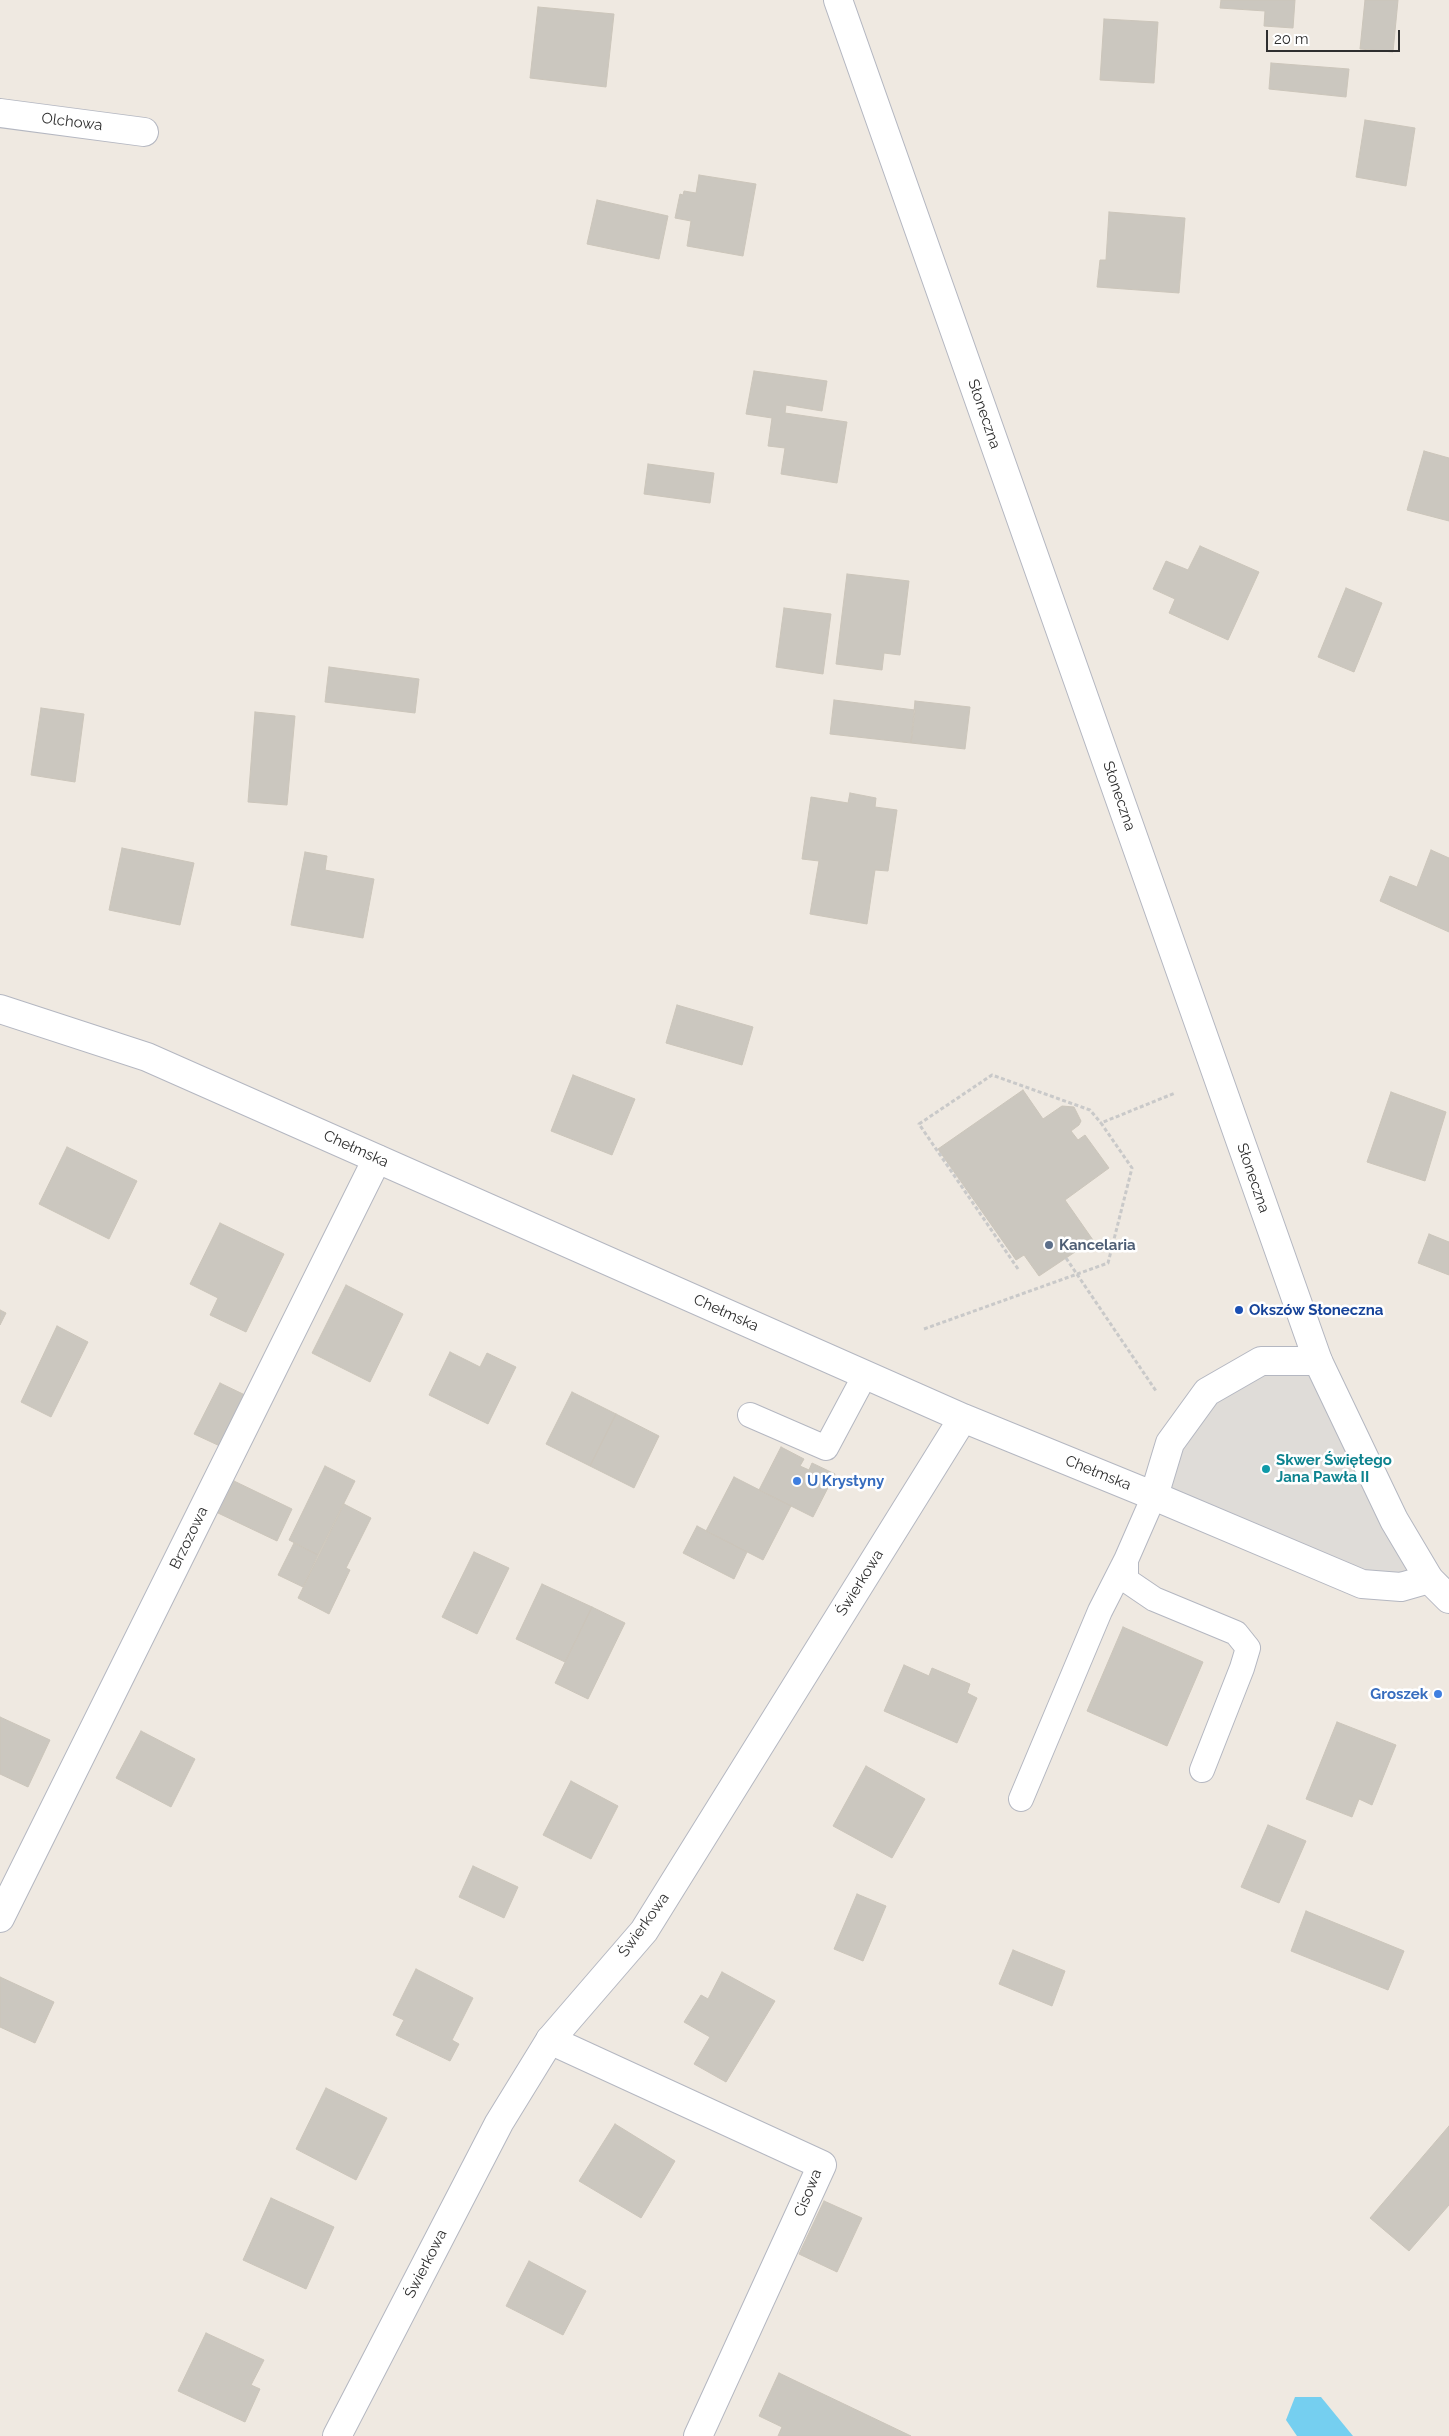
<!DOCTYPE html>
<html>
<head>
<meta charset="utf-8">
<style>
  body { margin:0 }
  #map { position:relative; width:1449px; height:2436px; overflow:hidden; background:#efe9e1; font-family:Raleway,sans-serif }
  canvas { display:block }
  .scale { position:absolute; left:1266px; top:30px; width:134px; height:22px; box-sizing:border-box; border:2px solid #2e2e2e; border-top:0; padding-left:6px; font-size:15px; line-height:18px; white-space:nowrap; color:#2e2e2e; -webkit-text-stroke:4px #fff; paint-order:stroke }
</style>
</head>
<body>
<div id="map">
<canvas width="1449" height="2436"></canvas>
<div class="scale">20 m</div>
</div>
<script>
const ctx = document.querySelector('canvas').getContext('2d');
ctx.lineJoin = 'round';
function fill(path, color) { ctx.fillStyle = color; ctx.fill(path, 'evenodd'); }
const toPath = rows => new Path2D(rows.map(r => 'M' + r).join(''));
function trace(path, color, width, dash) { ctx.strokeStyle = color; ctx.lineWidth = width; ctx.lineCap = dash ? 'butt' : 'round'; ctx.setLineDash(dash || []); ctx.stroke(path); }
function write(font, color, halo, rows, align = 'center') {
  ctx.font = font + ' Raleway,sans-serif'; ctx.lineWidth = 5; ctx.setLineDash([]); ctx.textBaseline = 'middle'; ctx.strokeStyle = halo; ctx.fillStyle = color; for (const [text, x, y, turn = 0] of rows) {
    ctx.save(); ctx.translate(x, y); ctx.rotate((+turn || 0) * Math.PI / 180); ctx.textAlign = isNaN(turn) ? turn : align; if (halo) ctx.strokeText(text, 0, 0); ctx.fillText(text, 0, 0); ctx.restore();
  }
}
fill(toPath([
  [1261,1361,1318,1361,1429,1579,1401,1587,1154,1496,1170,1443]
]), '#dfdcd8');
fill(toPath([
  [1295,2397,1321,2397,1353,2436,1297,2436,1286,2420]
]), '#75cff0');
const building = toPath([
  [1221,0,1295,0,1293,28,1264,26,1265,11,1220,8,1221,0],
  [1365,0,1398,0,1393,52,1360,49,1365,0],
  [538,7,614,14,606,87,530,78,538,7],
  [1104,19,1158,22,1154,83,1100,80,1104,19],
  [1271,63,1349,69,1346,97,1269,89,1271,63],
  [1365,120,1415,128,1406,186,1356,177,1365,120],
  [699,175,756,184,743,256,687,246,691,221,675,218,680,194,683,195,684,191,696,193,699,175],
  [597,200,668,216,659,259,587,244,597,200],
  [1109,212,1185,218,1179,293,1097,287,1100,260,1106,260,1109,212],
  [754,371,827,381,822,411,786,405,785,413,847,422,837,483,781,474,785,448,768,446,772,418,746,414,754,371],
  [1424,451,1449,458,1449,521,1407,510,1424,451],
  [648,464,714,473,710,503,644,494,648,464],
  [1200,546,1259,572,1228,640,1169,613,1175,599,1153,589,1166,561,1188,570,1200,546],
  [847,574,909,581,900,655,884,653,882,670,836,664,847,574],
  [1346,588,1382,603,1354,672,1318,657,1346,588],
  [784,608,831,614,823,674,776,667,784,608],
  [329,667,419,679,415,713,325,702,329,667],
  [834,700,915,710,911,743,830,734,834,700],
  [915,701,970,707,965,749,911,743,915,701],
  [41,708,84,714,75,782,31,775,41,708],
  [255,712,295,716,287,805,248,802,255,712],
  [850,793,876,798,875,807,897,810,888,871,875,870,867,924,810,914,819,861,802,859,811,797,848,803,850,793],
  [122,848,194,863,180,925,109,910,122,848],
  [1431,850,1449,858,1449,932,1380,901,1390,876,1417,887,1431,850],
  [305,852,327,856,325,870,374,879,363,938,291,925,305,852],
  [677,1005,753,1027,742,1065,666,1043,677,1005],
  [573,1075,635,1099,612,1155,551,1131,573,1075],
  [1023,1090,1043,1119,1062,1106,1074,1107,1081,1121,1079,1125,1071,1131,1078,1140,1085,1135,1109,1168,1065,1200,1093,1240,1039,1276,1024,1255,1016,1260,938,1149,1023,1090],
  [1391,1092,1446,1112,1425,1181,1367,1162,1391,1092],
  [67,1147,137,1181,109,1239,39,1204,67,1147],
  [220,1223,284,1254,246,1332,210,1315,218,1298,190,1284,220,1223],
  [1429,1234,1449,1242,1449,1275,1418,1263,1429,1234],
  [346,1285,403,1314,370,1382,312,1353,346,1285],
  [0,1310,6,1313,0,1325,0,1310],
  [57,1326,88,1342,51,1417,21,1402,57,1326],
  [450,1352,480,1367,487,1353,516,1367,488,1424,429,1395,450,1352],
  [220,1383,247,1396,222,1447,194,1434,220,1383],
  [572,1392,616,1414,590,1466,546,1444,572,1392],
  [616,1414,659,1436,634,1488,590,1466,616,1414],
  [781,1447,804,1459,800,1466,809,1470,812,1463,835,1474,813,1517,759,1490,781,1447],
  [325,1466,355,1481,318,1555,289,1540,325,1466],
  [734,1477,791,1506,763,1560,706,1531,734,1477],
  [234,1481,292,1509,277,1541,218,1513,234,1481],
  [344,1504,371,1518,346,1568,350,1570,329,1614,298,1598,344,1504],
  [697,1526,747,1552,734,1579,683,1553,697,1526],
  [294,1543,318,1555,303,1587,278,1575,294,1543],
  [474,1552,509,1568,477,1634,442,1617,474,1552],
  [542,1584,592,1607,565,1662,516,1639,542,1584],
  [592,1607,625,1623,588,1699,555,1683,592,1607],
  [1123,1627,1203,1662,1167,1746,1087,1711,1123,1627],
  [904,1665,929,1676,932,1668,970,1684,967,1693,977,1698,957,1743,884,1711,904,1665],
  [0,1717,50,1740,28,1787,0,1774,0,1717],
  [1337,1722,1396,1745,1372,1805,1359,1799,1352,1817,1306,1799,1337,1722],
  [141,1731,195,1759,171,1807,116,1778,141,1731],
  [866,1766,925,1799,892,1858,833,1826,866,1766],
  [571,1781,618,1806,591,1859,543,1835,571,1781],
  [1268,1825,1306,1841,1279,1903,1241,1887,1268,1825],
  [473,1866,518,1887,504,1918,459,1897,473,1866],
  [857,1894,886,1906,863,1961,834,1949,857,1894],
  [1306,1911,1404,1951,1388,1990,1291,1951,1306,1911],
  [1013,1950,1065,1971,1052,2006,999,1984,1013,1950],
  [416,1969,473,1998,452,2040,459,2044,450,2061,396,2035,404,2020,393,2015,416,1969],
  [722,1972,775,2001,726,2082,694,2064,710,2037,684,2022,701,1995,708,1999,722,1972],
  [0,1977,54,2002,35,2043,0,2027,0,1977],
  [326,2088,387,2118,356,2180,296,2149,326,2088],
  [615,2124,675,2161,641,2218,579,2181,615,2124],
  [1449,2126,1449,2205,1409,2251,1370,2218,1449,2126],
  [271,2198,334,2227,306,2289,243,2260,271,2198],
  [824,2201,862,2218,837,2272,799,2254,824,2201],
  [529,2261,586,2291,563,2335,506,2306,529,2261],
  [206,2333,264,2360,251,2385,260,2389,245,2422,178,2391,206,2333],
  [779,2373,911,2436,778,2436,782,2427,759,2416,779,2373]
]);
fill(building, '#cbc7bf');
trace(building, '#cbc5ba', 1);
const service = toPath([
  [750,1415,826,1448,865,1375],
  [1154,1496,1126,1560,1126,1580,1154,1599,1236,1633,1248,1648,1242,1668,1202,1770],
  [1021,1799,1100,1611,1126,1560]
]);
const minor = toPath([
  [0,113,144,132],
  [0,1918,377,1159],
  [550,2040,822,2165,698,2436]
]);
const tertiary = toPath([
  [0,1009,147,1057,963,1418,1154,1496,1362,1584,1401,1587,1429,1579],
  [1154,1496,1170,1443,1207,1392,1261,1361,1318,1361],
  [337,2436,499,2123,550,2040,644,1931,963,1418]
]);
const secondary = toPath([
  [838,0,1318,1361,1394,1520,1429,1579,1449,1599]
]);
trace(service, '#b4b7c1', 26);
trace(minor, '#b4b7c1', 30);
trace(tertiary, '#b4b7c1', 30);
trace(secondary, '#b4b7c1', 30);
trace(toPath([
  [1066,1258,1156,1391],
  [1018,1269,919,1124,992,1075,1090,1110,1101,1123],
  [924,1329,1108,1263,1132,1168,1101,1123,1175,1093]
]), '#c9c9c9', 3, [4, 2.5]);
trace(service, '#fff', 24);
trace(minor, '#fff', 28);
trace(tertiary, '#fff', 28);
trace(secondary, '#fff', 28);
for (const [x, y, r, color] of [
  [1049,1245,5,"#5c6f8a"],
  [1239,1310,5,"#1a4fb4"],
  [1266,1469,5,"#0f9aa8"],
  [797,1481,5,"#3f7fe0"],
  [1438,1694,5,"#3f7fe0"]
]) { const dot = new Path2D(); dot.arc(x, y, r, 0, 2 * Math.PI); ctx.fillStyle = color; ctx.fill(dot); trace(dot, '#fff', 2); }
write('15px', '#2e2e2e', '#fff', [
  ["Olchowa",72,122,7],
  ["Słoneczna",984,414,71],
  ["Słoneczna",1119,796,71],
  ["Chełmska",356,1149,24],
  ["Słoneczna",1253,1178,71],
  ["Chełmska",726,1313,24],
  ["Chełmska",1098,1473,22],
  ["Brzozowa",189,1538,-64],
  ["Świerkowa",860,1583,-58],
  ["Świerkowa",644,1925,-54],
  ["Cisowa",808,2193,-68],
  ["Świerkowa",426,2264,-63]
]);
write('bold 15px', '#4e5e75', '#fff', [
  ["Kancelaria",1059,1245]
], 'left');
write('bold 15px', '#164399', '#fff', [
  ["Okszów Słoneczna",1249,1310]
], 'left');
write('bold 15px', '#0d838f', '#fff', [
  ["Skwer Świętego",1276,1460],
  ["Jana Pawła II",1276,1477]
], 'left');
write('bold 15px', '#366cbe', '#fff', [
  ["U Krystyny",807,1481],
  ["Groszek",1428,1694,"right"]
], 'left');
</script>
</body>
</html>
